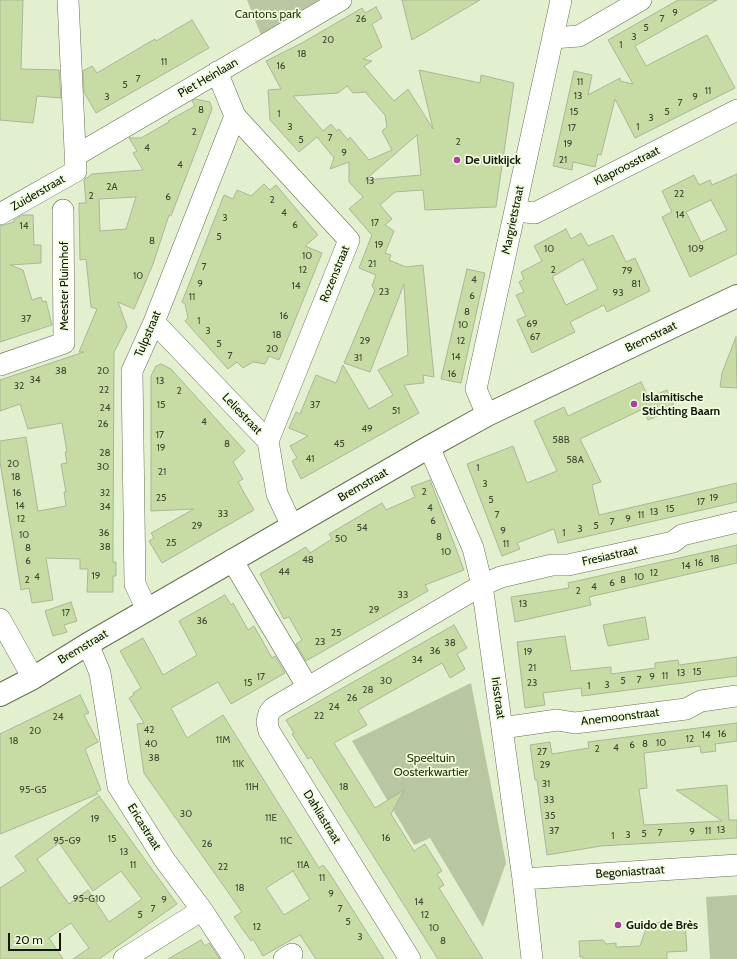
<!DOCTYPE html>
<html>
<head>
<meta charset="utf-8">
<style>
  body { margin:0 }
  #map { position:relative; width:737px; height:959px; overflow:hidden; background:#e3f0d0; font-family:Cabin,sans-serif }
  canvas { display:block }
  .scale { position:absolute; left:8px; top:933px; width:53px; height:18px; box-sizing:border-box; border:2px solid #12160b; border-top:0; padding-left:5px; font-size:12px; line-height:14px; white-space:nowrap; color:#12160b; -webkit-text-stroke:3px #f0fedd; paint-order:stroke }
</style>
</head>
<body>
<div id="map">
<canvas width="737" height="959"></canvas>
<div class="scale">20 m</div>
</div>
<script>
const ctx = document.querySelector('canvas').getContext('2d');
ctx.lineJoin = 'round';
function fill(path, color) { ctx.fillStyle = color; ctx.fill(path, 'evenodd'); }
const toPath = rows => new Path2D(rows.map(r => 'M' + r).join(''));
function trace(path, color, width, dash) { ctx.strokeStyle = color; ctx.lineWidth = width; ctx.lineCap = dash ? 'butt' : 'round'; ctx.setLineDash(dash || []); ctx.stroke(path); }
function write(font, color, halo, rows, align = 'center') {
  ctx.font = font + ' Cabin,sans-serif'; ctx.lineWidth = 3.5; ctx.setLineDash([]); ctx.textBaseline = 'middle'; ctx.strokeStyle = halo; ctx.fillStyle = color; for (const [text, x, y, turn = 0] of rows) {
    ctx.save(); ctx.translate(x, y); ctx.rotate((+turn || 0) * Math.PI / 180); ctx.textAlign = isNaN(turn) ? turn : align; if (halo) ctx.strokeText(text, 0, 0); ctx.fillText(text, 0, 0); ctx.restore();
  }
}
fill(toPath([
  [247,0,319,0,261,35],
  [471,683,506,863,483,927,430,838,414,845,352,741],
  [737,895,737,959,710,959,706,897]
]), '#b8c6a2');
const building = toPath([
  [0,0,23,0,21,69,59,70,61,98,37,96,33,123,0,120,0,0],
  [402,0,480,0,412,40,402,0],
  [678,0,717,0,635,46,646,66,707,35,735,88,635,138,615,99,601,155,598,154,595,167,573,162,572,170,553,166,574,71,592,75,588,95,620,78,620,81,633,84,608,40,678,0],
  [376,7,382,18,372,24,382,47,363,59,372,61,364,66,394,101,408,89,433,129,419,70,480,83,481,75,514,83,496,207,425,210,423,190,395,192,380,205,392,219,385,225,394,231,385,253,391,255,389,260,406,267,423,265,434,377,423,375,424,383,404,385,419,413,301,479,292,461,297,458,290,446,308,436,289,428,296,412,300,414,316,375,336,383,343,365,369,409,393,395,378,370,408,355,404,284,370,372,344,363,375,290,372,286,376,275,359,268,372,235,349,209,363,197,349,182,349,162,330,169,334,158,317,137,299,152,270,120,268,90,281,89,266,61,302,43,362,8,365,13,376,7],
  [347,86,353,93,367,92,366,93,385,115,387,127,382,131,392,150,369,160,350,137,348,140,339,129,337,131,331,124,323,131,293,96,338,93,347,86],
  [417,135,421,175,365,180,395,154,417,135],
  [192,20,209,48,96,113,84,92,83,71,92,66,97,73,148,43,155,39,156,41,192,20],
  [195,99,210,102,212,109,171,216,169,215,153,264,134,309,118,302,127,327,114,352,113,541,113,562,116,562,116,576,113,576,113,592,87,592,88,569,80,569,80,559,46,558,53,600,32,603,29,588,21,590,0,462,0,441,26,437,38,511,66,506,64,492,66,492,61,464,67,463,65,452,67,452,62,423,28,429,20,404,0,411,0,380,84,352,79,352,97,309,91,307,86,259,80,260,79,203,86,203,84,180,92,174,143,170,133,153,137,151,129,138,141,138,169,122,168,121,195,106,192,101,195,99],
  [136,197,126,229,100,231,99,199,136,197],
  [737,174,737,254,690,277,662,217,672,212,662,191,694,175,699,185,710,180,712,185,737,174],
  [711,200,727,230,701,242,686,212,711,200],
  [264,184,270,190,276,185,318,235,305,246,322,253,279,360,269,356,265,364,253,362,243,368,237,362,228,369,185,321,188,318,185,304,182,302,224,195,233,199,237,190,251,196,264,184],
  [22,215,33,215,34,245,41,245,41,263,10,265,23,270,32,300,41,297,43,302,46,301,52,325,0,342,0,226,14,222,14,220,22,215],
  [566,229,571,239,581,233,588,246,613,235,626,262,635,258,650,291,607,312,604,305,570,322,575,332,532,353,517,320,526,316,516,295,524,292,519,282,524,279,521,272,542,261,534,246,566,229],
  [583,259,598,289,566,305,552,277,583,259],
  [467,269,485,273,461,383,441,379,467,269],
  [736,337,737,388,720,387,722,373,736,337],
  [161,364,171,369,245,451,233,462,243,479,238,482,254,510,162,563,149,541,154,538,151,533,194,509,151,511,151,376,156,366,161,364],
  [641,382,649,398,667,390,675,408,648,420,643,409,580,439,601,482,592,485,599,515,737,483,737,502,558,543,554,529,517,543,520,549,502,556,467,464,513,446,527,483,557,471,534,421,564,407,568,416,641,382],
  [430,480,464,570,425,585,428,591,306,661,296,644,302,640,289,617,284,619,260,574,306,547,310,553,332,539,329,534,382,503,386,510,415,497,411,487,430,480],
  [737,545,737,563,589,597,591,605,515,622,511,597,569,588,568,583,737,545],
  [225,595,231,605,233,603,248,630,254,626,272,658,275,656,285,673,231,704,218,682,171,708,187,738,223,715,319,868,323,865,328,871,384,959,316,959,300,935,263,956,253,939,251,941,234,917,242,912,144,773,137,724,144,723,129,698,134,695,133,693,141,688,120,651,143,638,163,675,197,655,179,621,225,595],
  [293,871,310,899,284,915,266,888,293,871],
  [71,602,77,621,64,625,67,632,53,636,45,611,71,602],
  [645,617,649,639,608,646,603,625,645,617],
  [454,625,467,648,457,654,465,669,450,678,442,663,358,710,367,725,334,743,375,808,404,790,391,814,414,851,425,844,442,871,437,874,444,885,439,888,483,959,438,959,311,757,308,759,292,734,294,733,286,720,454,625],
  [565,636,571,671,611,667,611,674,655,668,655,663,678,660,679,665,737,657,737,676,582,696,581,688,543,693,545,705,525,708,517,642,565,636],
  [80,695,89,713,84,715,98,742,85,749,101,790,96,792,98,794,0,834,0,734,80,695],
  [737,723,737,741,715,744,716,751,701,753,700,746,644,753,647,788,639,789,644,825,722,821,676,790,727,785,729,820,737,820,737,838,601,846,547,855,537,780,535,780,530,745,550,742,552,754,589,748,588,742,737,723],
  [99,796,177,904,99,959,73,959,89,948,71,923,49,938,63,959,0,959,0,888,26,871,15,856,99,796],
  [59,843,93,891,121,871,142,899,109,922,88,890,69,904,37,859,59,843],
  [665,922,665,924,685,923,687,951,667,952,667,959,583,959,583,957,580,957,579,941,603,940,606,944,616,943,616,947,640,946,648,923,665,922],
  [201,940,205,946,209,943,220,959,168,959,201,940]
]);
fill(building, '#c7dca5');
trace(building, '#aab697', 1);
const street = toPath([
  [553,38,579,36,641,0],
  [235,116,349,240,268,441],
  [75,156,341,0],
  [516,211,535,213,737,110],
  [0,214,76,171,68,0],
  [154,322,268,441,277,494,292,526],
  [0,365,64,343,63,210],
  [487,415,476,389,561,0],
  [429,447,473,548,482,585,523,879,532,959],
  [232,560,307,686],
  [147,610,135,584,132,371,154,322,235,116,217,72],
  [0,619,33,678],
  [88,644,100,673,118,786,164,859,202,910,124,959],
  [502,728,557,720,575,723,686,709,701,701,737,696],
  [523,879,737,865],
  [202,910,234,959],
  [284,959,292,954],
  [410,959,269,731,267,722,269,713,273,708,482,585,501,577,552,565,568,565,664,544,673,542,682,535,737,522]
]);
const secondary = toPath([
  [0,695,33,678,88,644,429,447,487,415,737,296]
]);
trace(street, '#657053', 22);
trace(secondary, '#657053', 24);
trace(street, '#fff', 21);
trace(secondary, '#fff', 22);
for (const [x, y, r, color] of [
  [457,160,4,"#ad3d9a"],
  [634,404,4,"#ad3d9a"],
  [618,925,4,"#ad3d9a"]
]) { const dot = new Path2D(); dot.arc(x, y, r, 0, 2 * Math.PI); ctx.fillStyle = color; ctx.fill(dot); trace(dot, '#f0fedd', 1.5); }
write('10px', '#3f4832', null, [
  ["9",675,13],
  ["26",361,19],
  ["7",662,19],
  ["5",646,28],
  ["3",634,37],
  ["20",328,40],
  ["1",621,45],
  ["18",302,54],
  ["11",164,62],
  ["16",281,66],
  ["7",138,79],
  ["11",580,82],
  ["5",125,85],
  ["11",708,91],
  ["13",578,96],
  ["3",107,97],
  ["9",695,97],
  ["7",680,103],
  ["8",201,110],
  ["15",574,112],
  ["5",667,112],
  ["1",279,114],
  ["3",651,118],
  ["3",290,127],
  ["1",638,127],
  ["17",572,128],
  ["2",194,132],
  ["7",330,138],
  ["5",301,140],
  ["2",458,142],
  ["19",568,144],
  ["4",147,148],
  ["9",344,153],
  ["21",563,160],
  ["4",180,165],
  ["13",370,181],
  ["2A",112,187],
  ["22",679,194],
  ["2",91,196],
  ["6",168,197],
  ["2",272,200],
  ["4",284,213],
  ["14",680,215],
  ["3",225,218],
  ["17",375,223],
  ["6",295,225],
  ["14",24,226],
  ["5",219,237],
  ["8",152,241],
  ["19",379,245],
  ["10",549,249],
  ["109",696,249],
  ["10",307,256],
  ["21",372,264],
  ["7",204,267],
  ["12",303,270],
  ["2",553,270],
  ["79",627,271],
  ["10",138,276],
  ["4",474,280],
  ["9",200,284],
  ["81",636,284],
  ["14",296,286],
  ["23",384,292],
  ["93",618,293],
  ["6",472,296],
  ["11",192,297],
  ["8",467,312],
  ["16",284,316],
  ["37",26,319],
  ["1",199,321],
  ["69",532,324],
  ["10",463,325],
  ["3",208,331],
  ["18",277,335],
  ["67",535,337],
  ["29",365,341],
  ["12",461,341],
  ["5",219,344],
  ["20",272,349],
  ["7",230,356],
  ["14",456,357],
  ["31",358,358],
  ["38",61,371],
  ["20",103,371],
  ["16",452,374],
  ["34",35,380],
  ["13",160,381],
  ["32",19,386],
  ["22",104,390],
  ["2",179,391],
  ["15",161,405],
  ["37",315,405],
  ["24",105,408],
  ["51",396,411],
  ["4",204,422],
  ["26",103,424],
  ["49",367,429],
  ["17",160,435],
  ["58B",561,440],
  ["8",227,444],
  ["45",339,444],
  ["19",161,448],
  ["28",105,453],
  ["41",310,459],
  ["58A",575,460],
  ["20",13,464],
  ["30",103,467],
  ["1",478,468],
  ["21",162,472],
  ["18",16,477],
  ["3",485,484],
  ["2",424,492],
  ["16",17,493],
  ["32",105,493],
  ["25",161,498],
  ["19",714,498],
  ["5",491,500],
  ["17",701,502],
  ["14",20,506],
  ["34",105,507],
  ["4",430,508],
  ["15",670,509],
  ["13",654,512],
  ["33",223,514],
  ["7",497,515],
  ["11",641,515],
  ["12",21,519],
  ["9",628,519],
  ["6",433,521],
  ["7",612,522],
  ["29",197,526],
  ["5",596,526],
  ["54",362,528],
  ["3",580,529],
  ["9",503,531],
  ["36",104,533],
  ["1",564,533],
  ["10",24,535],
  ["8",439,537],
  ["50",341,539],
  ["25",171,543],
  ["11",506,544],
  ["38",105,547],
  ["8",28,548],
  ["10",446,552],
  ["18",715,559],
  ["48",308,560],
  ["6",28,561],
  ["16",699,563],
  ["14",686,566],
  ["44",284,572],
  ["12",654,573],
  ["19",96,576],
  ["4",37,577],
  ["10",639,577],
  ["2",27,580],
  ["8",623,580],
  ["6",612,583],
  ["4",594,587],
  ["2",578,591],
  ["33",403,595],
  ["13",523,604],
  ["29",374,610],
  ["17",66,613],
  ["36",202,621],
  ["25",336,633],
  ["23",320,642],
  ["38",450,643],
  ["36",435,651],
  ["19",528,652],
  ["34",417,660],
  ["21",532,668],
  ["15",697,672],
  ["13",681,673],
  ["11",665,676],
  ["17",261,677],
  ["9",652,677],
  ["7",639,680],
  ["30",386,681],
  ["5",623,681],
  ["15",248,683],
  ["23",532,683],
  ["3",607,685],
  ["1",589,686],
  ["28",368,690],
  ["26",352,698],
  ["24",334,707],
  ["22",319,716],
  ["24",58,717],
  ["42",149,730],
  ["20",35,731],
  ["16",722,734],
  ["14",706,735],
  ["12",690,739],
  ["11M",223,740],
  ["18",14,741],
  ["10",661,743],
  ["40",151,744],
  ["8",645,744],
  ["6",632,745],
  ["4",616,748],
  ["2",597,749],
  ["27",542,752],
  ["38",154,758],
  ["11K",238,764],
  ["29",545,765],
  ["31",546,784],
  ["11H",252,787],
  ["18",344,787],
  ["95-G5",33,790],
  ["33",549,800],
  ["30",186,814],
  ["35",550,816],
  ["11E",271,818],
  ["19",95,819],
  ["13",721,830],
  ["37",554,831],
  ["11",708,831],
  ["9",692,832],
  ["7",660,833],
  ["5",644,834],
  ["3",628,835],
  ["1",613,836],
  ["16",386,838],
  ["15",112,839],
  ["95-G9",67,841],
  ["11C",286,841],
  ["26",207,844],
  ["13",124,852],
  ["11",133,865],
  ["11A",303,865],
  ["22",223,867],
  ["11",322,878],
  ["18",240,888],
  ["9",331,894],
  ["95-G10",89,899],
  ["9",164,900],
  ["14",419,902],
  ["7",153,909],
  ["7",340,909],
  ["5",140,915],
  ["12",425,915],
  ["5",348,922],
  ["12",257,927],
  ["10",434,928],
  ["3",360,937],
  ["8",443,941]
]);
write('12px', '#27340b', '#f0fedd', [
  ["Cantons park",268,14],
  ["Speeltuin",431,758],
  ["Oosterkwartier",431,772]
]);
write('12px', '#12160b', '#f0fedd', [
  ["Piet Heinlaan",208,78,-30],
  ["Klaproosstraat",627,166,-27],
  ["Zuiderstraat",38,193,-30],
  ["Margrietstraat",513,220,-78],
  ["Rozenstraat",335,274,-68],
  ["Meester Pluimhof",64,286,-90],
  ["Tulpstraat",148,334,-67],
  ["Bremstraat",651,337,-26],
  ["Leliestraat",242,414,46],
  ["Bremstraat",363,485,-30],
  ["Fresiastraat",610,556,-13],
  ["Bremstraat",83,647,-31],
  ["Irisstraat",498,698,82],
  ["Anemoonstraat",620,717,-7],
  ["Dahliastraat",322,817,58],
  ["Ericastraat",144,827,58],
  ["Begoniastraat",630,872,-4]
]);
write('bold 12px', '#12160b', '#f0fedd', [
  ["De Uitkijck",465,160],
  ["Islamitische",642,397],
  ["Stichting Baarn",642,411],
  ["Guido de Brès",626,925]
], 'left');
</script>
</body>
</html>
